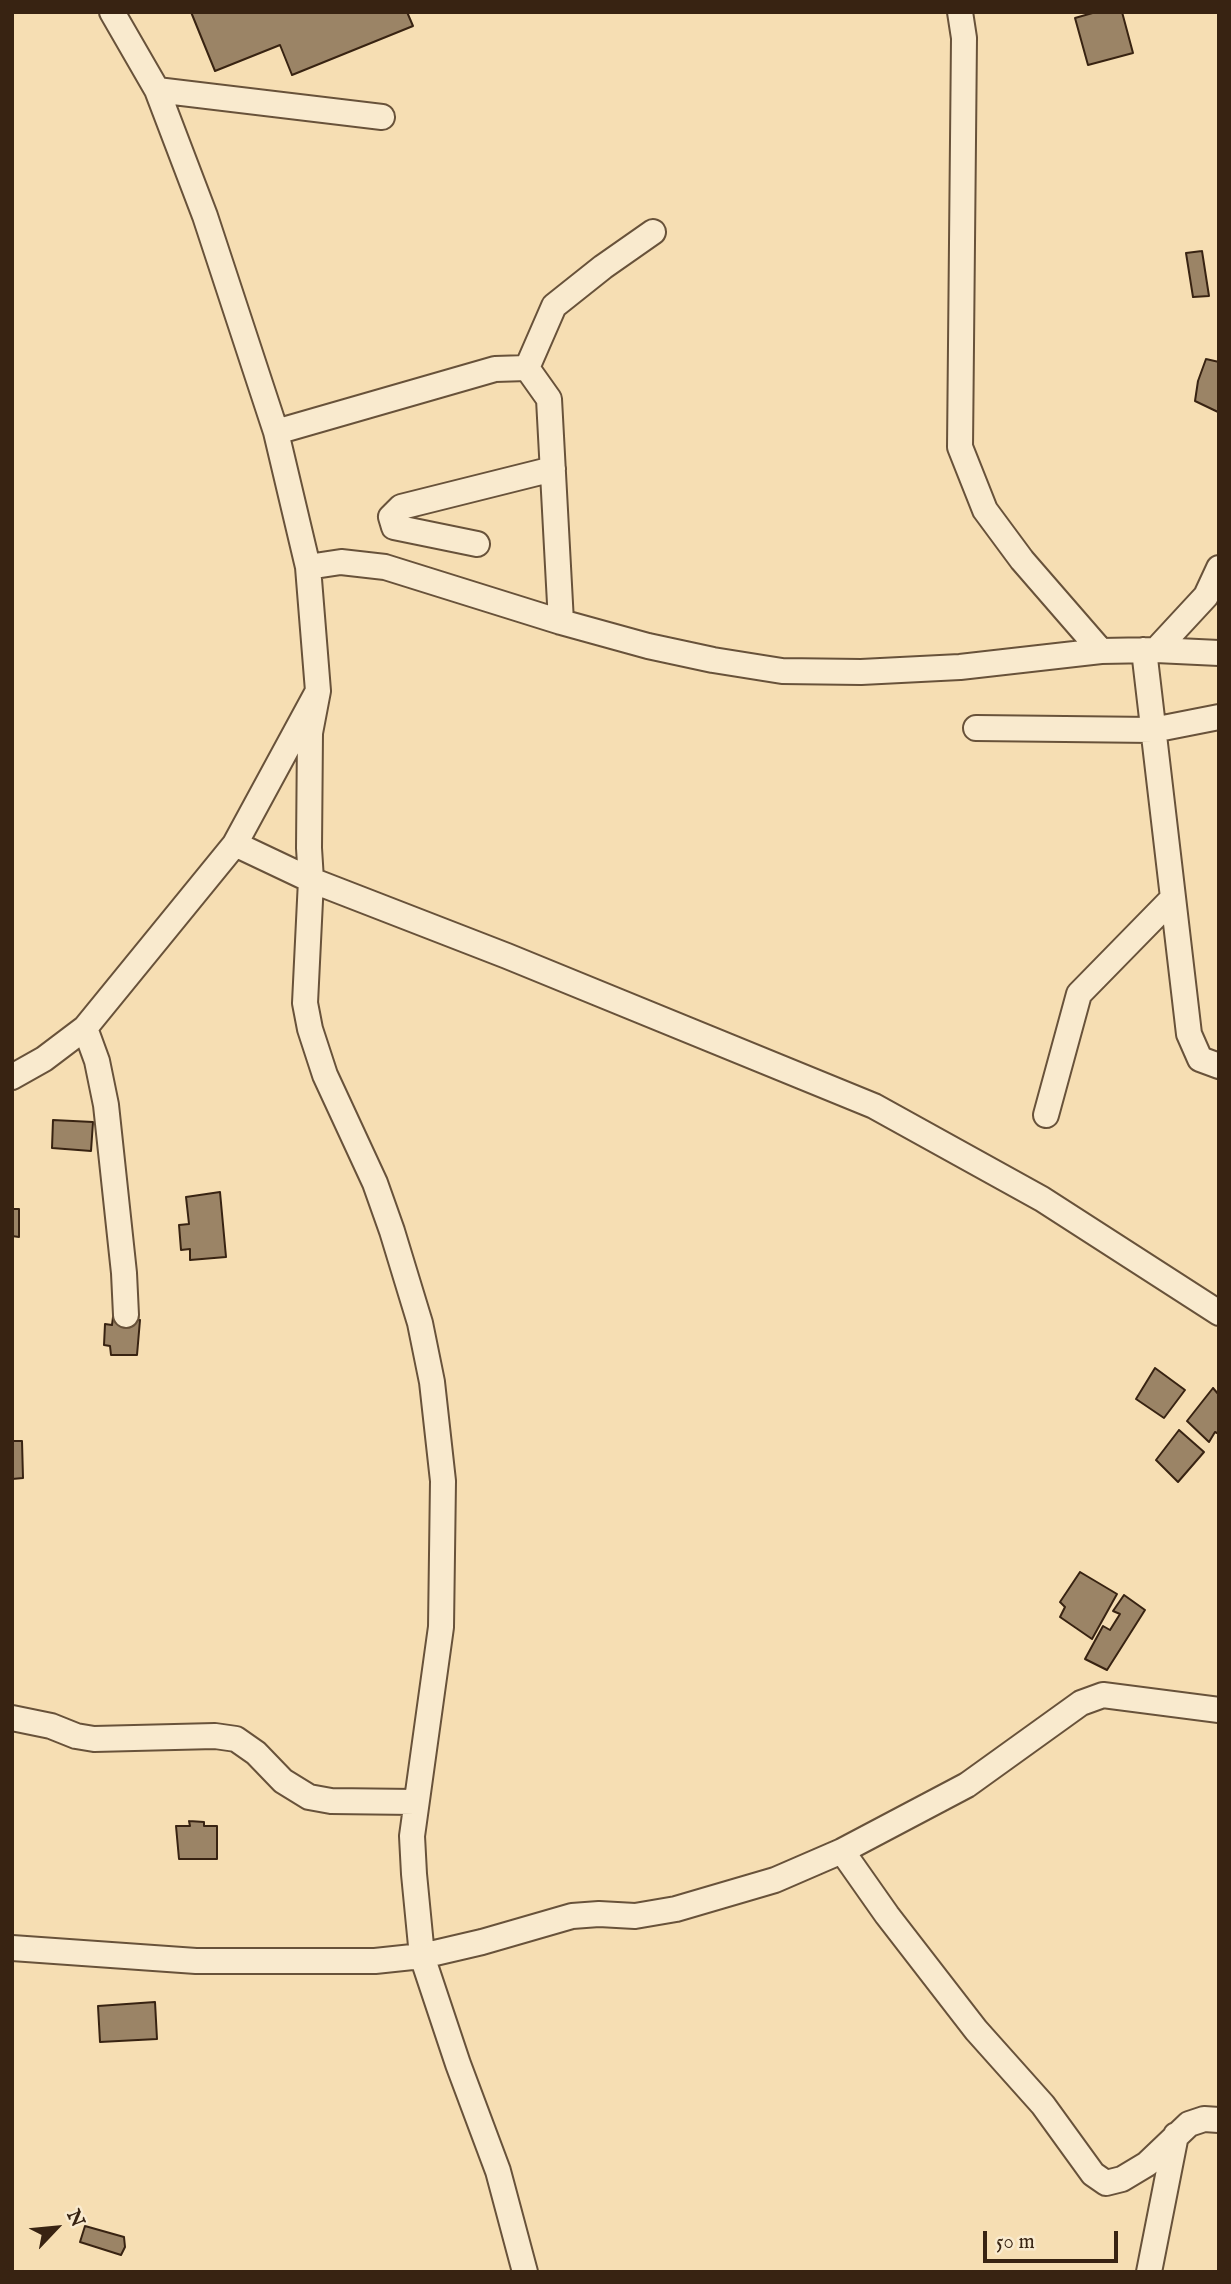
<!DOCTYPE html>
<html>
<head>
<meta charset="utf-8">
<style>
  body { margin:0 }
  #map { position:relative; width:1231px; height:2284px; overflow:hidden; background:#f6deb3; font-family:"IM FELL English",serif }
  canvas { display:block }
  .frame { position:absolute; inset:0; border:14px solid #382312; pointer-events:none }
  .north { position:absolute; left:21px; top:2193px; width:70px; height:70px; -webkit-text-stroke:5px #f9eace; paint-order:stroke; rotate:64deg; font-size:19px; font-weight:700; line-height:28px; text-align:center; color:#382312 }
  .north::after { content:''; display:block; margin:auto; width:24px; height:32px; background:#382312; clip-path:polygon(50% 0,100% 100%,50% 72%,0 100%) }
  .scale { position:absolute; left:983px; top:2231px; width:135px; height:32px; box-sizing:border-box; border:4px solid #382312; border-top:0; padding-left:9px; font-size:21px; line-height:24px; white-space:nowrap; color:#382312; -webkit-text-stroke:5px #f9eace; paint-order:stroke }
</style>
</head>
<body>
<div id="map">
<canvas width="1231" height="2284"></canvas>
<div class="frame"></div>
<div class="north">N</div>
<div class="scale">50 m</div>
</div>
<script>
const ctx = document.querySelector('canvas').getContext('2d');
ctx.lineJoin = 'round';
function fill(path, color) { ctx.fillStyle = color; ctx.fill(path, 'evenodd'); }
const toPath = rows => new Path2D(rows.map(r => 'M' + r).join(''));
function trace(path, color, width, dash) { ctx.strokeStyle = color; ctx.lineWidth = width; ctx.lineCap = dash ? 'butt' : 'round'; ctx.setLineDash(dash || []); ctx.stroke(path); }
const building = toPath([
  [191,12,407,12,413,26,292,75,280,45,215,71,191,12],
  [1096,12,1122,12,1133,53,1088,65,1075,18,1096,12],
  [1202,251,1209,296,1193,297,1186,253,1202,251],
  [1206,359,1219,362,1218,412,1195,401,1198,381,1206,359],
  [53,1120,93,1122,91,1151,52,1148,53,1120],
  [220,1192,226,1257,190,1260,190,1249,181,1250,179,1225,189,1224,186,1197,220,1192],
  [12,1209,19,1209,19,1237,12,1236,12,1209],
  [113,1317,140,1320,137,1355,111,1355,110,1346,104,1345,105,1324,112,1325,113,1317],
  [1155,1368,1185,1390,1164,1418,1136,1399,1155,1368],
  [1213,1388,1219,1395,1219,1434,1215,1432,1209,1442,1187,1421,1213,1388],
  [1179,1430,1204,1452,1178,1482,1156,1460,1179,1430],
  [12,1441,22,1441,23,1478,12,1479,12,1441],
  [1080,1572,1117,1594,1092,1639,1060,1617,1065,1607,1060,1602,1080,1572],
  [1124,1595,1145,1610,1107,1670,1085,1659,1103,1626,1110,1630,1120,1614,1113,1611,1124,1595],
  [189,1821,204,1822,204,1826,217,1826,217,1859,179,1859,176,1826,190,1826,189,1821],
  [155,2002,157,2039,100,2042,98,2006,155,2002],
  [85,2226,124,2237,125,2247,121,2255,80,2242,85,2226]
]);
fill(building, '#9b8466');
trace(building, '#382312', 2);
const minor = toPath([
  [960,12,964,38,960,447,985,510,1022,560,1101,651],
  [157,90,382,117],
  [527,368,554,306,603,267,653,232],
  [276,432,495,369,527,368,549,399,561,622],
  [477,544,394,527,391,517,401,507,553,469],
  [308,567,341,562,385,567,561,622,648,646,713,660,782,671,861,672,960,667,1101,651,1156,650,1219,653],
  [1144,650,1189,1034,1200,1059,1219,1066],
  [1156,650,1206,596,1219,568],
  [318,691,310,733,309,848,311,880,305,1003,310,1029,325,1075,375,1183,392,1231,420,1323,432,1382,443,1481,441,1627,412,1836,414,1874,422,1956,458,2064,498,2171,525,2272],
  [976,728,1153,730,1219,717],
  [235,844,311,880,507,956,874,1106,1042,1199,1219,1313],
  [85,1028,97,1061,106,1105,124,1273,126,1315],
  [12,1077,44,1059,85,1028,235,844,318,691,308,567,276,432,205,216,157,90,112,12],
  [1046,1115,1079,994,1173,898],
  [12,1718,51,1726,76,1736,94,1739,215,1736,236,1739,256,1753,283,1781,309,1797,331,1801,415,1802],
  [842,1851,887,1915,976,2030,1043,2105,1093,2174,1106,2183,1122,2179,1147,2164,1189,2124,1204,2119,1219,2120],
  [12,1948,196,1961,375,1961,422,1956,482,1942,572,1916,599,1914,635,1916,676,1909,775,1880,842,1851,967,1785,1081,1703,1103,1695,1219,1710],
  [1149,2272,1176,2135]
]);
trace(minor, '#68523a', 28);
trace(minor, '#f9eace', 24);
</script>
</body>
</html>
